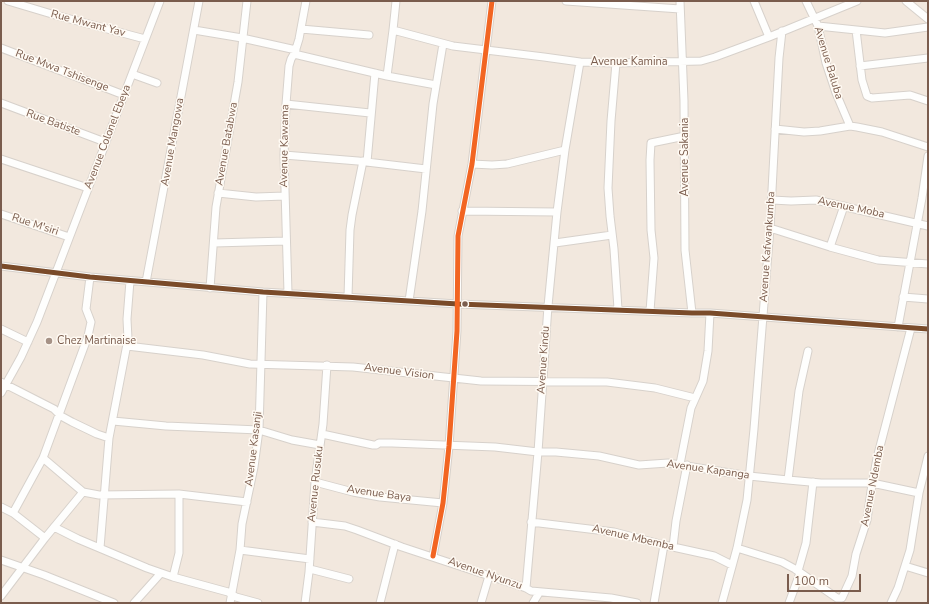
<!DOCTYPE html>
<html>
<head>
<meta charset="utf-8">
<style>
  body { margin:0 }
  #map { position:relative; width:929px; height:604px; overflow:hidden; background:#f9f5f0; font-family:"Nunito Sans",sans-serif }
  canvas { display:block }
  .frame { position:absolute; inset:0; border:2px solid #7a5c4d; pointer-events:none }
  .scale { position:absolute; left:787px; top:574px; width:74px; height:18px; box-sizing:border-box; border:2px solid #7a5c4d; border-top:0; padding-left:5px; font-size:12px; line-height:14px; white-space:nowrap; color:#7a5c4d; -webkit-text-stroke:3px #fffaf3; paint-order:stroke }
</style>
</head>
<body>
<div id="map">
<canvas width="929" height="604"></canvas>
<div class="frame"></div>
<div class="scale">100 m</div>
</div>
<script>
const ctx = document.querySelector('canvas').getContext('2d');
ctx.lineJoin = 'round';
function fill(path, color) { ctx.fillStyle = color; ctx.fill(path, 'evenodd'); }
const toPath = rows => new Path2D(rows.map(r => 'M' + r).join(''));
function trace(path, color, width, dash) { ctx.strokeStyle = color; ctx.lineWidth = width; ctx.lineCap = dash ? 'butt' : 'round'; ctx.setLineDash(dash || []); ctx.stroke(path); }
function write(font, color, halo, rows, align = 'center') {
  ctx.font = font + ' "Nunito Sans",sans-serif'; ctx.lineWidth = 3; ctx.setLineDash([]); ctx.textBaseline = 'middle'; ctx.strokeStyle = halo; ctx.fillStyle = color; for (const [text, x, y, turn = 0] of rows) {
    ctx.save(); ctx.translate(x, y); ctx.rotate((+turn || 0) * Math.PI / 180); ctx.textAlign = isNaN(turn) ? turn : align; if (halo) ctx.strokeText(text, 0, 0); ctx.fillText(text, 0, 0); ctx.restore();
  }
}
fill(toPath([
  [1,1,928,1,928,603,1,603]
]), '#f2e8de');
const minor = toPath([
  [8,1,55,15,145,39],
  [566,1,680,9],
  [680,1,684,101,685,250,692,313],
  [754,1,769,37],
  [806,1,818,26,826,63,836,93,850,126],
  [906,1,928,19],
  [818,26,885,33,928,27],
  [301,29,369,35],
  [194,30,242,38,296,50],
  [393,30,453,46,544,57,580,62,616,63,701,61,715,57,769,37,857,1],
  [856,30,862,80,867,96,872,98,910,95,928,101],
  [1,48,124,95],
  [294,54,387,76,436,85],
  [616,63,611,121,608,188,610,216,614,249,618,309],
  [860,66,928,58],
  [132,74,157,83],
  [387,76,393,30,396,1],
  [1,103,105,142],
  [286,104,370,113],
  [775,129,804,132,820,131,850,126,857,127,882,132,928,147],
  [284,155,358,161,426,169],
  [1,159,88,188],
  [367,162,375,73],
  [472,164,492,165,507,164,565,150],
  [218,193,256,197,285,196],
  [772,200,791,201,816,200,928,226],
  [462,211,557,212],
  [1,214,69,237],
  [770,228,830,247,844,206],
  [214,243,286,241],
  [555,243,612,235],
  [830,247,878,260,928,264],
  [1,266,90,277,263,292,458,304,692,313,710,313,928,329],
  [146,282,199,1],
  [210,288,216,207,238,82,247,1],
  [288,293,284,155,286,104,289,66,291,59,295,52,299,39,306,1],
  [348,297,350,230,352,215,363,161],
  [903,297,928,299],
  [409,301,422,211,433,104,443,44],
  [650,311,654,258,651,230,650,160,651,143,685,136],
  [898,327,922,198,928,156],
  [1,329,28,342],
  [127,346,203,355,250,364,353,367,481,381,607,382,655,388,695,398],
  [1,382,54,409,61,416,72,422,97,434,109,438],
  [1,393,21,357,37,322,160,1],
  [113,421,166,426,259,430,292,440,320,445],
  [322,434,373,445,376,445,379,443,392,443,495,447,538,452,556,452,599,456,639,465,668,463,749,476,788,480,821,483,872,483,919,493],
  [43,458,83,492,99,495,179,494,247,502],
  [680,464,691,408,703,381,708,351,710,313],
  [788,480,799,391,808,351],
  [315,482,353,492,380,497,443,503],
  [1,507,13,513,45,538],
  [13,513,43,458,88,336,91,322,86,309,90,277],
  [312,522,345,526,357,530,402,547,526,588,531,591,611,598,637,603],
  [531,522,614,532,664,545,714,556,732,565],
  [54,527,78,539,147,568,173,577,228,592,236,597,258,603],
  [673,547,676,521,687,465],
  [100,548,109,438,128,339,127,319,130,281],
  [737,548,782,562,795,569,837,598,842,598,852,576,856,554,867,520,871,491,877,458,911,328],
  [240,550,310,559],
  [433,556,443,503,449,446,457,331,458,236,472,164,492,1],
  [1,560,44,575,114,603],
  [905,566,928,573],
  [310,569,349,579],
  [798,571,806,543,813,482],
  [173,577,179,553,179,494],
  [526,588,538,452,548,306,557,212,565,150,580,62],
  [1,596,45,538,83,492],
  [134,603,161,573],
  [230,603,240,550,242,524,254,467,259,430,263,292],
  [305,603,309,572,315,482,323,424,327,365],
  [380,603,395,544],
  [481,603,489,576],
  [533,603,539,593],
  [654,603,664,545],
  [722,603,737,548,747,500,754,429,770,228,779,58,782,31],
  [789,603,800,573],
  [891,603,898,588,910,550,919,493,928,456]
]);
trace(minor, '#d7d1cb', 9);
trace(minor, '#fefefd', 7);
trace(toPath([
  [1,266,90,277,263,292,458,304,692,313,710,313,928,329]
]), '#7a4b2a', 5);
trace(toPath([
  [433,556,443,503,449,446,457,331,458,236,472,164,492,1]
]), '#f26522', 5);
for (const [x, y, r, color] of [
  [465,304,3.5,"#7a5c4d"],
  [49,341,4,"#a69286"]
]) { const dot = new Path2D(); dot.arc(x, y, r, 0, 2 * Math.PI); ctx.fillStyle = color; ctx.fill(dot); trace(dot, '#fffaf3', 1.5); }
write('11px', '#7a5c4d', '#fffaf3', [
  ["Rue Mwant Yav",88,24,15],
  ["Avenue Kamina",629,62],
  ["Avenue Baluba",828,63,73],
  ["Rue Mwa Tshisenge",62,71,21],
  ["Rue Batiste",53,123,20],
  ["Avenue Colonel Ebeya",108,137,-69],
  ["Avenue Mangowa",173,142,-80],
  ["Avenue Batabwa",227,144,-80],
  ["Avenue Kawama",285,146,-89],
  ["Avenue Sakania",685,157,-90],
  ["Avenue Moba",851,208,12],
  ["Rue M'siri",35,225,18],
  ["Avenue Kafwankumba",768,247,-86],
  ["Avenue Kindu",544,360,-86],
  ["Avenue Vision",399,372,7],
  ["Avenue Kasanji",254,449,-83],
  ["Avenue Kapanga",708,470,8],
  ["Avenue Rusuku",316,484,-84],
  ["Avenue Ndemba",873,486,-79],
  ["Avenue Baya",379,494,8],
  ["Avenue Mbemba",633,538,13],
  ["Avenue Nyunzu",485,574,19]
]);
write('11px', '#7a5c4d', '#fffaf3', [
  ["Chez Martinaise",57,341]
], 'left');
</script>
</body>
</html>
